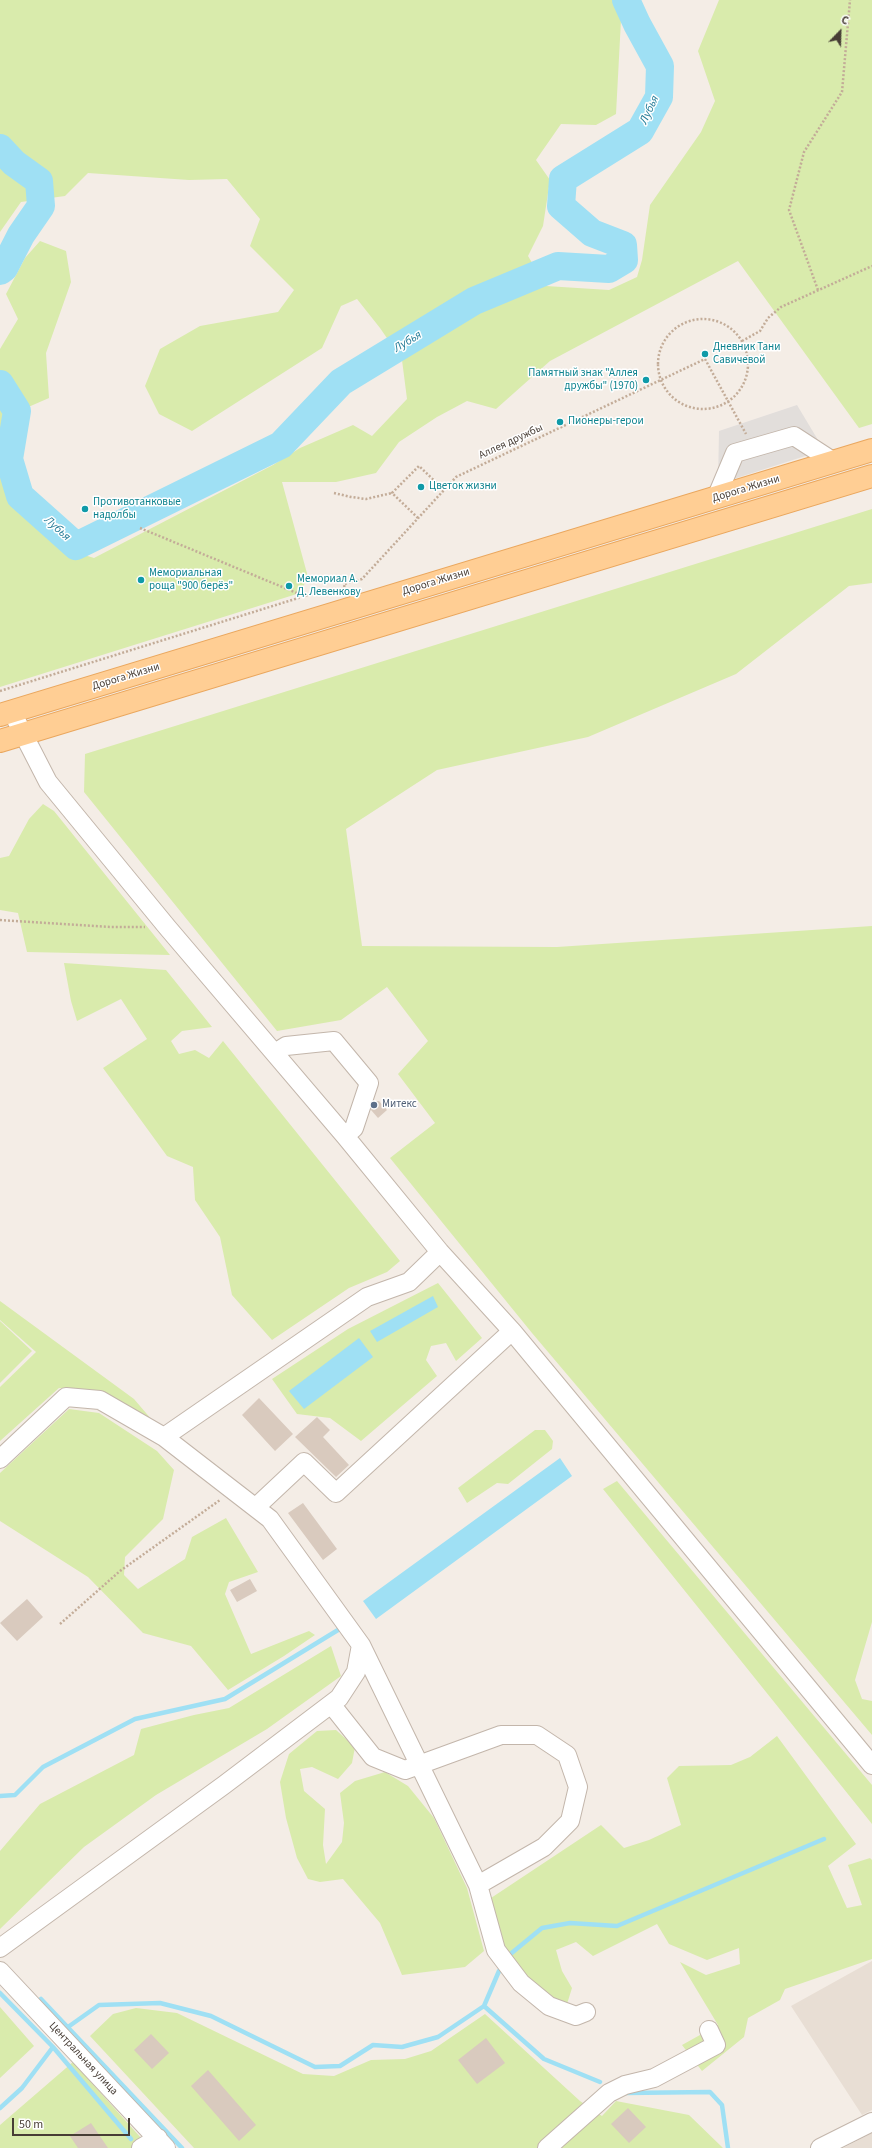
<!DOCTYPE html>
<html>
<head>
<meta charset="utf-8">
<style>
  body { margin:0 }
  #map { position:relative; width:872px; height:2148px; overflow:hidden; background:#f4ede6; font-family:"Source Sans 3",sans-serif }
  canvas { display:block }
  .north { position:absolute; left:820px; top:12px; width:40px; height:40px; -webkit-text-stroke:3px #fff; paint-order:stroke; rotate:23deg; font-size:11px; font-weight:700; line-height:16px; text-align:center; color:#473d35 }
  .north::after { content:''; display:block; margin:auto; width:14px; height:18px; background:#473d35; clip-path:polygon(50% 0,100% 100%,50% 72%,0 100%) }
  .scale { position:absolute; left:12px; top:2118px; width:118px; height:18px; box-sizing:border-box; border:2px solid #473d35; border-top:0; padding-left:5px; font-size:12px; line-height:14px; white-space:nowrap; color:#473d35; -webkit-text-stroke:3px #fff; paint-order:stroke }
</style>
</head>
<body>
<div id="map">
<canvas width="872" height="2148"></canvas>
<div class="north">С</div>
<div class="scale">50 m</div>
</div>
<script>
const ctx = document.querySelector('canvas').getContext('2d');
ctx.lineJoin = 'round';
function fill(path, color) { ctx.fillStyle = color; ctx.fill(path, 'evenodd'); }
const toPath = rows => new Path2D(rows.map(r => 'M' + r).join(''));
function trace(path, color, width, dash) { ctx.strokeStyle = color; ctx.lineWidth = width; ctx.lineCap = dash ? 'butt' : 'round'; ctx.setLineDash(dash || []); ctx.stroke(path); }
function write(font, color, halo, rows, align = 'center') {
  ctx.font = font + ' "Source Sans 3",sans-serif'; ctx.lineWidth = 3; ctx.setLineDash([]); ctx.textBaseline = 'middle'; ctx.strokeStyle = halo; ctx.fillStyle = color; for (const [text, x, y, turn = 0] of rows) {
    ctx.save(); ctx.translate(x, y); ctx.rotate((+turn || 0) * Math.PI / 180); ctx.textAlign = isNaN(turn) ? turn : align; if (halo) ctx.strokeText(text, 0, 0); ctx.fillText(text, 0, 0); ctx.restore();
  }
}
fill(toPath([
  [872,1961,872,2110,862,2115,791,2006],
  [872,2133,872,2148,843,2148]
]), '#e8ded4');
fill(toPath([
  [0,0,613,0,621,20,616,114,596,125,561,124,536,160,550,180,543,226,528,256,546,286,609,290,637,277,642,260,650,205,701,132,715,101,698,51,719,0,872,0,872,424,859,428,738,261,550,361,496,409,467,401,437,417,399,442,376,473,336,482,282,482,308,577,300,593,0,687,0,461,13,499,65,549,94,558,273,465,300,448,353,425,372,436,407,399,402,360,380,328,357,299,341,306,322,348,192,431,159,414,145,386,160,349,200,326,278,312,294,290,250,246,260,219,227,179,189,180,88,173,65,196,21,202,0,232],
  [40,241,66,251,71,282,46,353,49,398,10,415,0,452,0,349,18,319,6,294,25,258],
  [872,509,872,583,849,586,736,674,588,737,437,770,346,829,362,946,557,947,872,926,872,1622,855,1680,862,1699,872,1701,872,1735,532,1333,390,1158,435,1123,398,1074,428,1041,387,987,341,1020,277,1031,84,792,85,754],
  [43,804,54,811,170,955,27,952,18,913,0,910,0,858,9,856,29,819],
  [64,963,166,970,212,1027,182,1031,171,1041,179,1054,195,1050,209,1058,223,1041,400,1261,387,1272,349,1288,272,1340,232,1295,220,1237,195,1200,193,1167,167,1156,103,1068,147,1039,121,999,77,1021,71,1001],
  [438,1283,482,1338,456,1361,446,1343,431,1346,426,1360,437,1376,361,1441,330,1418,297,1414,272,1379,348,1329],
  [0,1301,134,1399,152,1420,106,1393,59,1388,0,1441,0,1387,36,1352,0,1320],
  [0,1321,32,1351,0,1383],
  [69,1409,99,1413,157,1451,174,1470,163,1519,125,1557,124,1575,138,1589,185,1559,192,1537,226,1518,258,1572,229,1582,225,1594,251,1654,309,1631,315,1635,284,1656,228,1690,191,1646,143,1633,88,1577,0,1521,0,1473],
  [535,1430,545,1430,553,1441,552,1449,508,1484,497,1483,467,1503,458,1488],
  [617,1481,872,1785,872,1824,603,1489],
  [331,1646,341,1676,267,1729,156,1795,84,1847,0,1929,0,1851,40,1804,134,1755,141,1729,194,1715,229,1708],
  [336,1730,355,1747,352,1763,338,1779,312,1767,300,1769,304,1791,325,1809,323,1845,326,1864,342,1842,344,1823,340,1793,355,1781,385,1772,408,1786,434,1818,467,1888,484,1951,465,1967,402,1975,380,1923,343,1879,320,1882,308,1879,297,1858,286,1818,280,1782,289,1754,317,1731],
  [777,1736,856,1844,828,1866,847,1908,862,1905,848,1865,870,1858,872,1860,872,1959,785,1989,780,2000,748,2018,744,2037,702,2071,682,2045,718,2025,680,1962,706,1975,740,1964,739,1948,707,1960,669,1944,657,1924,593,1956,576,1942,556,1950,562,1971,572,1988,567,2004,540,1992,503,1949,491,1898,601,1825,624,1848,649,1840,681,1825,667,1778,679,1766,731,1765,750,1757],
  [0,2007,34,2046,0,2078],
  [136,2008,177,2013,303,2074,334,2076,371,2060,405,2059,431,2051,485,2014,580,2101,602,2116,616,2101,689,2115,723,2148,194,2148,90,2036,113,2014],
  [73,2062,150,2148,0,2148,0,2125]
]), '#d9ebac');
fill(toPath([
  [797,405,824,450,718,484,719,431]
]), '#e2dedb');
fill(toPath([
  [433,1296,438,1307,377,1342,370,1331],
  [359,1338,373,1357,304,1409,289,1391],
  [560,1458,572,1476,376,1619,363,1601]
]), '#9fe0f4');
trace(toPath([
  [0,1796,15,1795,43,1767,135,1719,225,1699,338,1630],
  [508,1956,542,1928,570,1923,617,1926,824,1839],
  [0,1993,53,2047,131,2139],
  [41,1999,182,2148],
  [484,2006,499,1971],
  [68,2027,99,2005,160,2003,211,2016,315,2067,340,2066,373,2045,402,2047,438,2037,484,2006,544,2059,600,2082],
  [625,2093,710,2092,722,2105,728,2148],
  [0,2108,22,2088,53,2047]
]), '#9fe0f4', 4.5);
trace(toPath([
  [0,148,14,163,39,181,41,206,21,235,4,268,0,271],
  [0,384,17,411,9,459,20,496,76,546,281,445,341,382,474,301,558,266,609,269,624,260,623,245,592,233,561,206,563,179,640,131,659,97,660,66,637,24,626,0]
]), '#9fe0f4', 28);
fill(toPath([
  [374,1101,379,1101,387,1110,378,1118,371,1110],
  [259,1398,293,1434,275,1451,242,1415],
  [317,1417,330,1430,323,1437,349,1465,336,1477,295,1437],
  [303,1503,337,1549,323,1560,288,1513],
  [250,1579,257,1591,237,1602,230,1590],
  [27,1599,43,1617,17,1641,0,1623],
  [151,2034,169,2053,152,2069,134,2050],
  [486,2038,505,2063,477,2084,458,2060],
  [208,2070,256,2125,239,2141,191,2086],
  [628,2108,646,2127,629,2143,611,2124],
  [91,2123,108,2148,78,2148,70,2136]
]), '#d9cabe');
const minor = toPath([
  [716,498,735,453,794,436,834,462],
  [12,712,48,782,167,927,345,1136,440,1252,512,1331,872,1765],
  [275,1053,286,1046,334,1041,369,1083,354,1128,345,1136],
  [164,1437,270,1519,361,1645,478,1885,496,1950,521,1983,549,2006,576,2016,586,2012],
  [0,1459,66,1397,100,1400,164,1437,367,1297,409,1282,440,1252],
  [256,1507,304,1462,336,1493,512,1331],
  [331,1704,373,1757,405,1770,501,1735,537,1735,567,1755,578,1787,570,1821,544,1847,478,1885],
  [0,1948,224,1785,339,1698,356,1672,361,1645],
  [0,1971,166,2148],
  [141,2148,158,2138],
  [547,2148,609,2093,625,2085,654,2078,716,2045,709,2030],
  [820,2148,872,2122]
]);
const major = toPath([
  [0,715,872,450],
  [0,741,872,476]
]);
trace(minor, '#c3b6ab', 20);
trace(major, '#eaa75e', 24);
trace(toPath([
  [818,290,789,210,804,152,842,92,850,0],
  '658 364a45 45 0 1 1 90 0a45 45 0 1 1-90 0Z',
  [742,341,760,331,768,318,781,307,872,266],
  [334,493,351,497,366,499,392,493],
  [418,518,392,493,419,466,444,490],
  [140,528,304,596],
  [345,591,344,584,362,579,456,477,705,359,746,434],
  [0,691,324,590,338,592],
  [0,920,111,927,145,927],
  [60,1624,120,1571,220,1500]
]), '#c3ac98', 2.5, [2, 2]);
trace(minor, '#fff', 18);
trace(major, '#ffce94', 22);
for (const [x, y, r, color] of [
  [705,354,4,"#0f9aa8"],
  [646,380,4,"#0f9aa8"],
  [560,422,4,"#0f9aa8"],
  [421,487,4,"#0f9aa8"],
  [85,509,4,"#0f9aa8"],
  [141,580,4,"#0f9aa8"],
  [289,586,4,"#0f9aa8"],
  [374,1105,4,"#5c6f8a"]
]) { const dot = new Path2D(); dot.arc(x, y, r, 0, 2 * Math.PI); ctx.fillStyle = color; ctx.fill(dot); trace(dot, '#fff', 1.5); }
write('11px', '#0d838f', '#fff', [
  ["Дневник Тани",713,348],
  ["Савичевой",713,361],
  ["Памятный знак \"Аллея",638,374,"right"],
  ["дружбы\" (1970)",638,387,"right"],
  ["Пионеры-герои",568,422],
  ["Цветок жизни",429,487],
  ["Противотанковые",93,503],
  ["надолбы",93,516],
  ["Мемориальная",149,574],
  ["роща \"900 берёз\"",149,587],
  ["Мемориал А.",297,580],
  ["Д. Левенкову",297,593]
], 'left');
write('11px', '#473d35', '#fff', [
  ["Аллея дружбы",511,442,-25],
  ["Дорога Жизни",746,489,-17],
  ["Дорога Жизни",436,582,-17],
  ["Дорога Жизни",126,677,-17],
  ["Центральная улица",83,2059,47]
]);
write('11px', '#4e5e75', '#fff', [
  ["Митекс",382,1105]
], 'left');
write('italic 12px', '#237b97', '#fff', [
  ["Лубья",650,110,-65],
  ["Лубья",408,342,-31],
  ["Лубья",57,529,42]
]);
</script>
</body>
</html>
